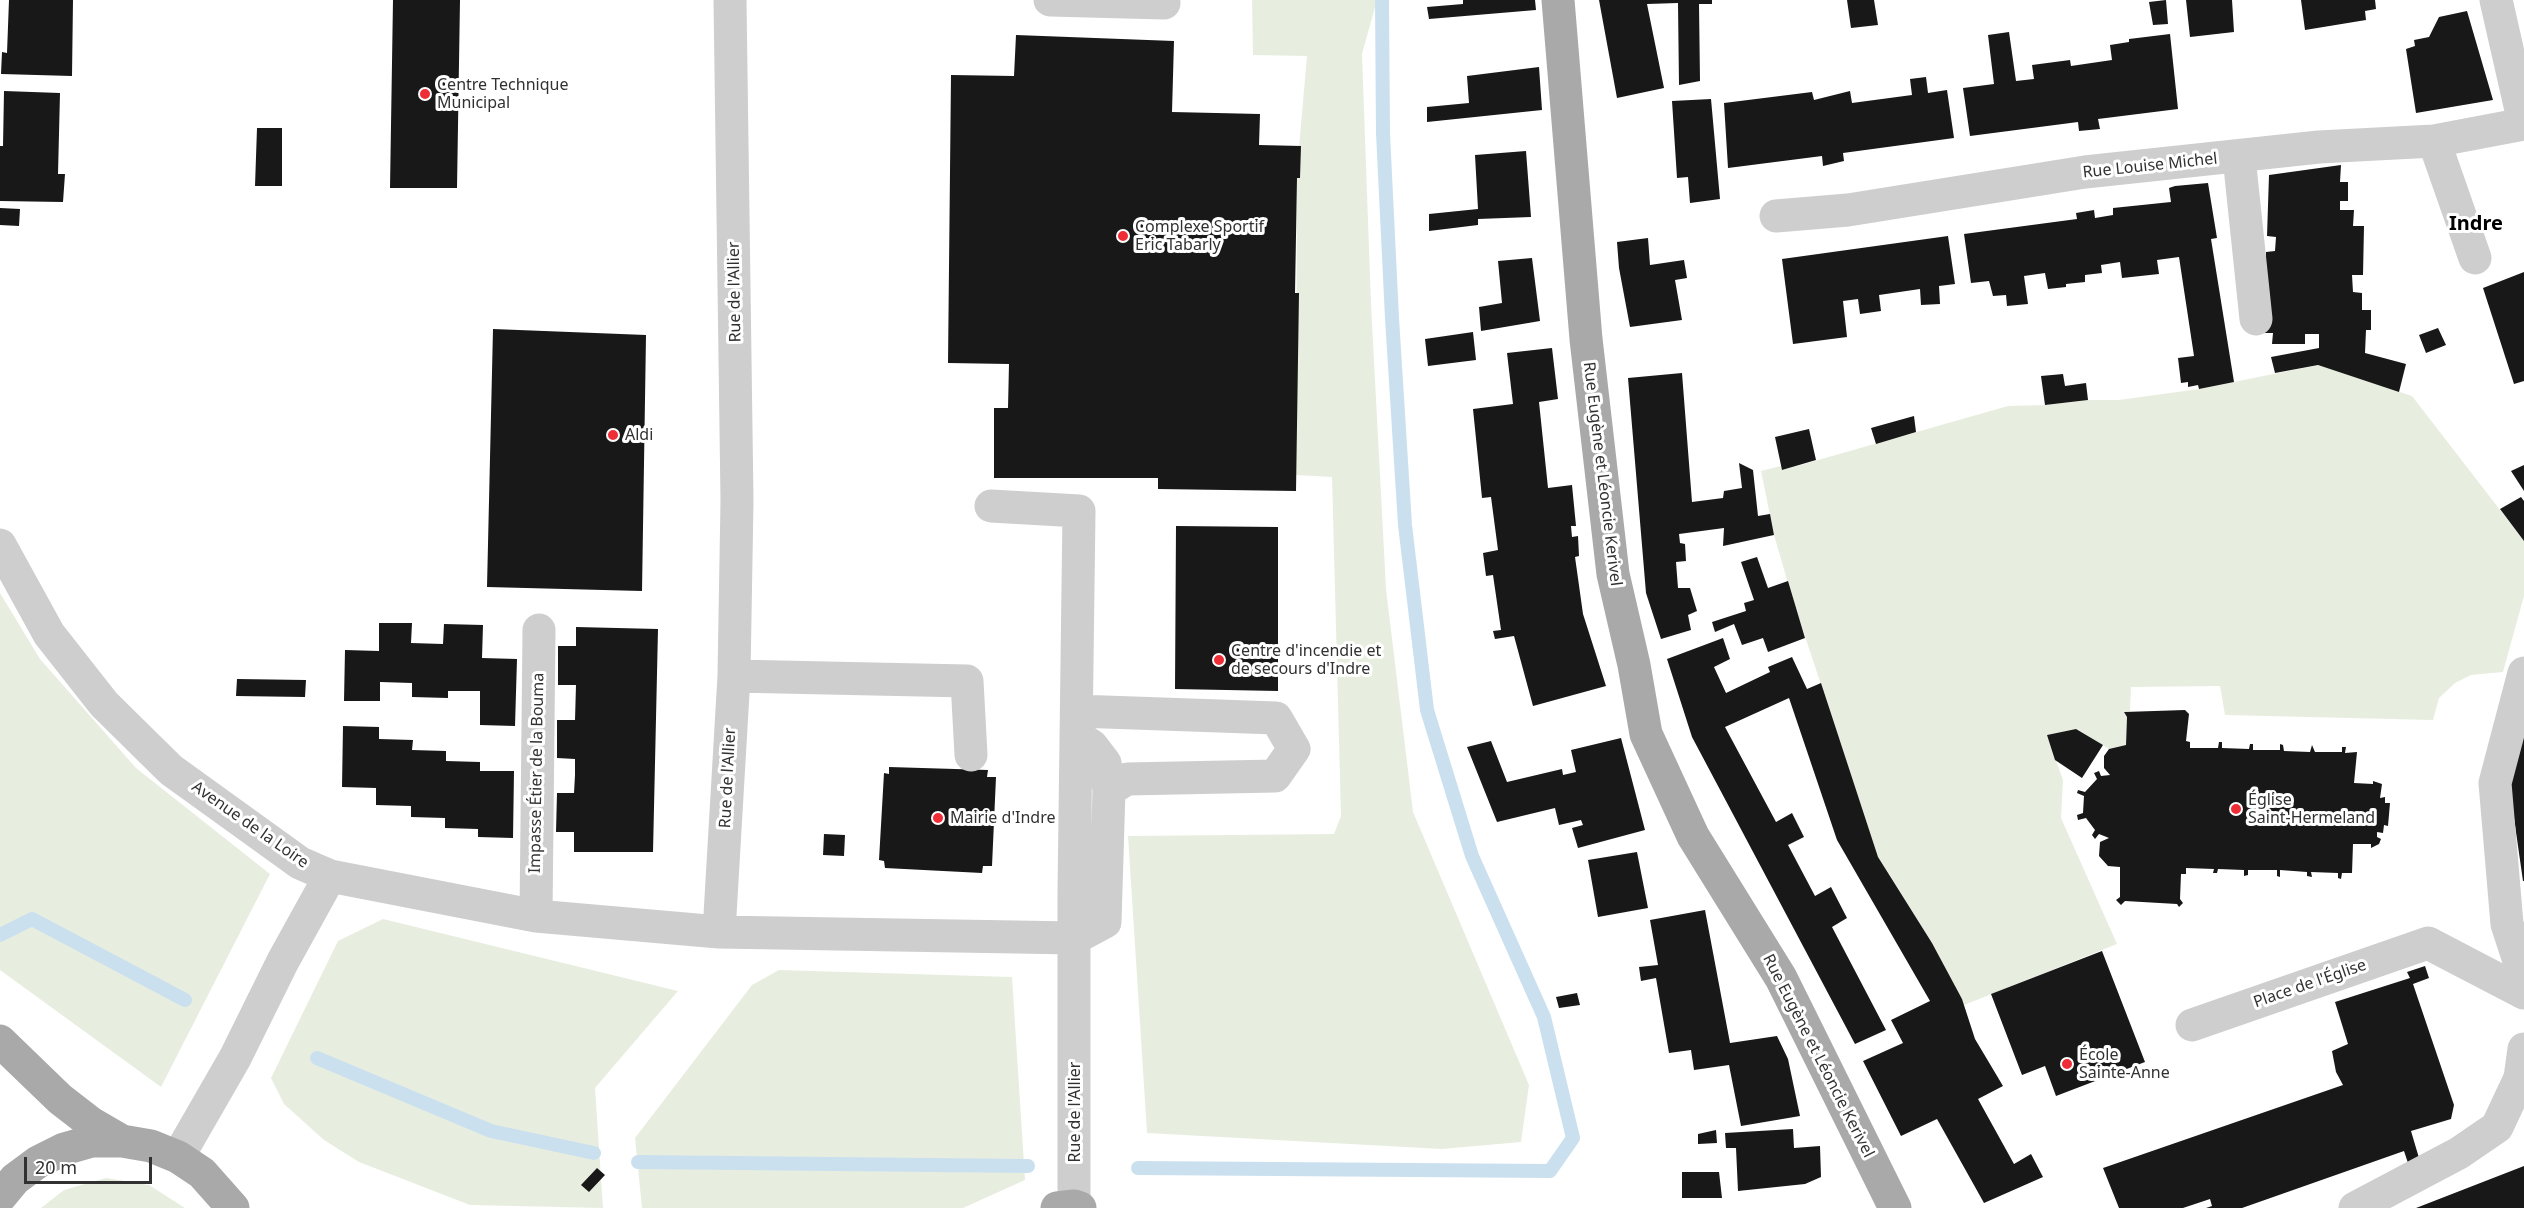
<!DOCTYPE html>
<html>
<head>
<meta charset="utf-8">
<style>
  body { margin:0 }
  #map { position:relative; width:2524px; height:1208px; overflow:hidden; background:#fff; font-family:"Noto Sans",sans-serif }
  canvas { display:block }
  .scale { position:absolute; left:24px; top:1157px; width:128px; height:27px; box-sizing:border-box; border:3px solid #313131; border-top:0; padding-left:8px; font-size:18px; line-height:21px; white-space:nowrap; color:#313131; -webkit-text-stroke:4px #fff; paint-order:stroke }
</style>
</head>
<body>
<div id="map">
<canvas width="2524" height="1208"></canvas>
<div class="scale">20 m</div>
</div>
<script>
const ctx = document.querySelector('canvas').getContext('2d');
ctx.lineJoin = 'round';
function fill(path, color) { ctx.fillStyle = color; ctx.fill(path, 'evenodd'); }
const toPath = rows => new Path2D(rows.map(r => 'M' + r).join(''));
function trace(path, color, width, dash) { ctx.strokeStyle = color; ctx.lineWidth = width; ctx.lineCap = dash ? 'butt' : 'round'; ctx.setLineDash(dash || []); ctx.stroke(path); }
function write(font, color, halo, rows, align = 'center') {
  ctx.font = font + ' "Noto Sans",sans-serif'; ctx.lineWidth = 6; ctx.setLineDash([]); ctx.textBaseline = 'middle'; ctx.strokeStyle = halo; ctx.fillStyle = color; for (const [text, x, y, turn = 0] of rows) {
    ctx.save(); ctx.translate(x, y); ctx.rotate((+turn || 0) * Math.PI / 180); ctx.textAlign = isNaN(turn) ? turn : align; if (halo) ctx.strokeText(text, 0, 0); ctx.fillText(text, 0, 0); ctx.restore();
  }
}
fill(toPath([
  [1252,0,1377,0,1362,54,1371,304,1386,589,1413,812,1529,1085,1521,1142,1442,1149,1147,1133,1128,836,1334,834,1341,816,1332,477,1296,475,1297,170,1307,56,1253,55],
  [2318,365,2412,396,2524,541,2524,596,2503,672,2471,675,2455,683,2439,698,2433,720,2225,715,2220,686,2131,687,2130,711,2124,712,2127,717,2126,745,2109,749,2076,729,2047,735,2063,780,2061,818,2117,944,1964,1005,1932,943,1878,857,1792,597,1774,535,1761,471,1781,466,1783,470,2008,406,2045,405,2088,400,2119,400,2199,389],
  [0,593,40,659,136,768,270,874,161,1087,0,970],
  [383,919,678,991,595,1088,603,1208,470,1205,359,1162,324,1140,284,1104,271,1078,338,941],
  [779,970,1012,977,1025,1180,963,1208,642,1208,635,1138,752,985],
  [106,1178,149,1185,185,1208,41,1208,64,1190]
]), '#e7eedf');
trace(toPath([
  [0,935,32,919,185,1000],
  [317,1058,491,1131,594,1153],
  [638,1162,1028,1166],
  [1138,1168,1550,1171,1573,1138,1544,1017,1472,856,1427,710,1405,525,1392,318,1383,133,1382,0]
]), '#cbe0ef', 14);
fill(toPath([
  [9,0,73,0,72,76,1,74,2,52,7,53],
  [393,0,460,0,457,188,390,188],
  [1463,0,1535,0,1536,10,1429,19,1427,7,1463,4],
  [1599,0,1712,0,1712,4,1699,4,1700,81,1679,85,1678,3,1647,4,1664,88,1617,98],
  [1847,0,1874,0,1878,25,1851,28],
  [2166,0,2168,24,2153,25,2149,2],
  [2186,0,2232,0,2234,32,2190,37],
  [2301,0,2375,0,2376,9,2365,11,2366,20,2305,30],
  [2467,11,2493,100,2416,113,2406,49,2415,46,2414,40,2429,37,2439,17],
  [2009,32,2016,81,2034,79,2032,65,2070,60,2071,66,2112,60,2110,45,2129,42,2129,39,2170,34,2178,109,2098,119,2100,129,2079,131,2078,122,1970,136,1963,88,1994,84,1988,35],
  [1016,35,1174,41,1172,112,1260,114,1259,145,1301,146,1300,178,1297,178,1295,293,1299,293,1296,491,1158,489,1158,478,994,478,994,408,1008,408,1009,364,948,363,951,75,1014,76],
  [1539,67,1542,110,1427,122,1427,107,1469,103,1467,76],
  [1926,77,1928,93,1947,90,1954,138,1843,153,1844,161,1823,166,1822,156,1728,168,1724,103,1812,92,1814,100,1850,91,1852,103,1912,95,1910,79],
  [4,91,60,93,58,174,65,174,63,202,0,201,0,146,3,146],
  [1711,99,1720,199,1690,203,1688,177,1677,178,1672,101],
  [257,128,282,128,282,186,255,186],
  [1526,151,1531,217,1478,219,1478,225,1429,231,1429,214,1478,209,1475,155],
  [2341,165,2340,182,2348,182,2348,201,2340,201,2340,210,2354,210,2353,226,2364,226,2363,275,2352,275,2353,292,2362,293,2362,310,2371,310,2371,330,2366,330,2365,353,2406,364,2399,392,2318,365,2275,373,2271,357,2319,348,2319,334,2305,334,2305,344,2272,344,2273,333,2263,333,2266,252,2275,251,2276,237,2267,236,2269,175],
  [2208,183,2217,238,2211,239,2234,382,2199,389,2198,385,2188,387,2188,382,2181,383,2178,358,2194,356,2179,257,2157,260,2159,274,2122,278,2120,262,2101,265,2102,273,2085,275,2085,282,2066,284,2066,287,2048,289,2045,273,2024,276,2028,304,2007,306,2006,295,1993,296,1989,281,1971,283,1964,234,2077,219,2076,213,2094,210,2095,218,2113,215,2113,208,2171,202,2169,188,2175,186],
  [0,208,20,209,19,226,0,225],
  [1948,236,1955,284,1939,286,1940,304,1921,305,1920,289,1879,295,1881,311,1860,314,1858,299,1843,301,1847,337,1793,344,1782,259],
  [1648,238,1650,265,1684,260,1687,278,1675,280,1682,320,1630,327,1619,268,1617,242],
  [1532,258,1540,321,1481,331,1479,307,1502,303,1498,261],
  [2524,272,2524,381,2514,384,2483,288],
  [2438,328,2446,345,2426,353,2419,335],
  [493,329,646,335,642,591,487,587],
  [1473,332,1476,360,1428,366,1425,339],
  [1552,348,1558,399,1539,402,1548,488,1572,485,1576,526,1571,526,1572,537,1578,536,1579,556,1575,557,1583,614,1606,686,1533,706,1514,636,1495,639,1493,631,1501,630,1493,575,1486,576,1483,553,1498,550,1491,497,1482,498,1473,409,1513,404,1507,353],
  [1682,373,1692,502,1723,498,1724,491,1742,488,1739,463,1753,470,1758,516,1770,514,1774,535,1723,546,1724,528,1679,534,1680,543,1685,544,1686,561,1676,562,1678,588,1690,588,1697,611,1688,615,1691,630,1661,639,1646,593,1628,378],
  [2063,374,2065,386,2086,383,2088,400,2045,405,2041,376],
  [1914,416,1916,432,1876,444,1871,428],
  [1809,429,1816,460,1782,470,1775,437],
  [2524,465,2524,491,2511,471],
  [2521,497,2524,501,2524,541,2500,509],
  [1176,526,1278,527,1278,691,1175,689],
  [1757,557,1768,588,1788,581,1805,638,1768,652,1763,638,1742,645,1734,624,1715,632,1712,622,1746,611,1744,603,1754,600,1741,562],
  [379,623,412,623,411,643,443,644,444,624,483,625,482,658,517,659,515,726,480,725,480,691,448,691,448,698,412,697,412,683,380,682,380,701,344,701,345,650,379,651],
  [576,627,658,629,653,852,574,852,574,832,556,832,557,793,574,793,575,775,575,759,557,758,557,720,575,720,576,685,558,685,558,646,576,646],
  [1723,638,1730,659,1714,667,1726,693,1770,672,1768,667,1792,657,1807,689,1821,683,1878,857,1932,943,1962,999,1975,1039,2003,1086,1978,1099,2014,1164,2031,1154,2043,1177,1984,1203,1937,1119,1901,1136,1863,1061,1903,1043,1891,1020,1930,1001,1837,840,1789,698,1725,727,1776,822,1792,813,1804,837,1788,845,1815,896,1831,887,1847,918,1832,927,1886,1030,1855,1044,1692,737,1667,659],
  [237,679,306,680,305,697,236,696],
  [2185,710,2189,714,2186,741,2190,742,2190,748,2218,748,2219,742,2222,742,2222,748,2249,749,2250,744,2253,744,2253,750,2280,750,2280,744,2283,745,2284,751,2310,752,2312,745,2315,752,2342,752,2342,747,2346,747,2345,753,2357,752,2354,783,2373,784,2373,781,2382,784,2380,798,2385,797,2385,803,2390,803,2388,826,2384,825,2383,833,2377,832,2377,837,2381,839,2379,844,2371,848,2371,844,2353,844,2352,873,2342,873,2341,879,2338,878,2338,873,2311,872,2312,877,2307,876,2307,872,2280,870,2280,877,2277,876,2277,870,2248,870,2248,875,2244,876,2244,870,2218,869,2217,873,2213,873,2214,869,2186,868,2186,874,2181,874,2180,899,2183,903,2179,907,2177,904,2125,901,2121,905,2116,900,2120,897,2120,867,2108,866,2099,856,2100,842,2109,838,2099,834,2095,839,2092,835,2095,830,2086,818,2078,820,2077,815,2083,813,2084,796,2077,793,2078,790,2085,792,2097,779,2094,773,2099,771,2101,776,2110,775,2104,768,2104,756,2109,749,2126,745,2127,717,2124,712],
  [343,726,379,727,379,739,413,740,412,750,446,751,446,761,480,762,480,771,514,771,513,838,478,837,478,829,445,828,445,818,411,817,411,806,376,805,376,788,342,787],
  [2076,729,2103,745,2082,778,2055,760,2047,735],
  [2524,733,2524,881,2523,881,2509,783],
  [1621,738,1645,830,1578,848,1572,828,1583,825,1581,820,1559,825,1555,808,1497,822,1467,747,1491,741,1507,782,1562,769,1563,775,1576,772,1571,750],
  [889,767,988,770,987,777,996,777,992,866,983,866,982,873,885,868,884,861,879,860,884,773,889,774],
  [824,834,845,835,844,856,823,855],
  [1637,852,1648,908,1598,917,1588,860],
  [1705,910,1730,1043,1777,1036,1788,1059,1800,1116,1741,1126,1729,1065,1694,1070,1691,1050,1669,1053,1656,978,1641,981,1639,967,1658,965,1650,920],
  [2102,951,2145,1062,2056,1096,2045,1066,2022,1075,1991,994],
  [2425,966,2429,978,2413,984,2454,1105,2451,1119,2411,1131,2419,1158,2409,1166,2404,1151,2242,1208,2206,1208,2212,1206,2210,1199,2183,1208,2119,1208,2103,1168,2343,1085,2336,1072,2332,1051,2348,1044,2335,1002,2410,978,2407,972],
  [1577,993,1580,1005,1559,1008,1556,997],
  [1793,1129,1794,1148,1820,1146,1821,1177,1805,1184,1738,1191,1736,1148,1726,1148,1725,1133],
  [1716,1130,1717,1143,1698,1144,1698,1134],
  [2524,1166,2524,1208,2416,1208],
  [597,1168,605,1175,589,1192,581,1185],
  [1682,1172,1719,1172,1722,1198,1682,1198]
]), '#181818');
trace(toPath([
  [1050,0,1164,3],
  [2496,0,2524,123],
  [2434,141,2475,258],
  [2239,157,2256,319],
  [1776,216,1848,210,2085,172,2319,147,2434,141,2524,124],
  [991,506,1079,511,1074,892,1074,1206],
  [0,545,49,634,104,704,171,770,300,863,330,876,536,916,719,932,1075,938],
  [2524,673,2495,783,2507,924,2524,976],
  [734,676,967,681,971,755],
  [1077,736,1092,746,1105,763,1109,790],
  [536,916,539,630],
  [719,932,734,676,737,500,730,0],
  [1075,938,1105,922,1109,790,1127,779,1275,776,1294,749,1276,718,1077,711],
  [2192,1025,2428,943,2524,993],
  [178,1157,235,1058,283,961,330,876],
  [2355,1208,2459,1153,2497,1127,2520,1078,2524,1049]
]), '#cecece', 33);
trace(toPath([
  [1558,0,1586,339,1613,574,1634,665,1646,734,1693,836,1781,978,1895,1208],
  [0,1041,60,1099,91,1123,122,1141],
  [0,1197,15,1179,38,1162,64,1149,92,1141,122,1141,151,1146,178,1157,202,1173,233,1208],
  [1057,1208,1074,1206,1080,1208]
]), '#a9a9a9', 33);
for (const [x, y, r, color] of [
  [425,94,6,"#ee2d36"],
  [1123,236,6,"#ee2d36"],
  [613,435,6,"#ee2d36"],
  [1219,660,6,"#ee2d36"],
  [2236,809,6,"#ee2d36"],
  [938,818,6,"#ee2d36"],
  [2067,1064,6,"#ee2d36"]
]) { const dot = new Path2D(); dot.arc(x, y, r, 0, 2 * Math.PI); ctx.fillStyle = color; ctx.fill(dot); trace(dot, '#fff', 2); }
write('16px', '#313131', '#fff', [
  ["Centre Technique",437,85],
  ["Municipal",437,103],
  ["Complexe Sportif",1135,227],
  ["Eric Tabarly",1135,245],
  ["Aldi",625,435],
  ["Centre d'incendie et",1231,651],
  ["de secours d'Indre",1231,669],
  ["Église",2248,800],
  ["Saint-Hermeland",2248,818],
  ["Mairie d'Indre",950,818],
  ["École",2079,1055],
  ["Sainte-Anne",2079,1073]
], 'left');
write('16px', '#313131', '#fff', [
  ["Rue Louise Michel",2150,166,-6],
  ["Rue de l'Allier",735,292,-91],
  ["Rue Eugène et Léoncie Kerivel",1602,474,83],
  ["Impasse Étier de la Bouma",537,773,-89],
  ["Rue de l'Allier",728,778,-87],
  ["Avenue de la Loire",250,825,35],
  ["Place de l'Église",2310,984,-19],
  ["Rue Eugène et Léoncie Kerivel",1818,1056,63],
  ["Rue de l'Allier",1075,1112,-90]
]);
write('bold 20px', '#000', '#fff', [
  ["Indre",2476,224]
]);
</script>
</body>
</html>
